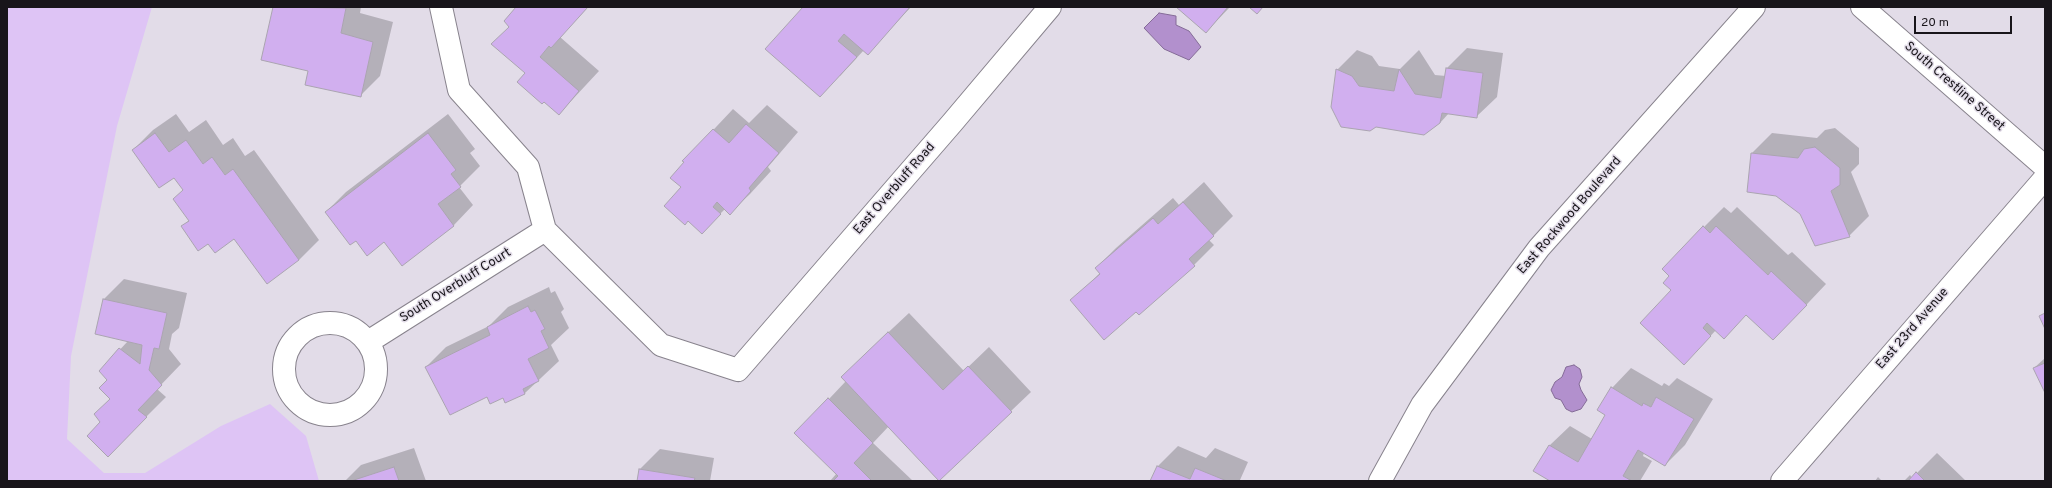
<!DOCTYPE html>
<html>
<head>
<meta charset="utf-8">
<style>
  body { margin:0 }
  #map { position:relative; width:2052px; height:488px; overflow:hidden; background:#e2dce8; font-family:Overpass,sans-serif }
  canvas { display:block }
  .frame { position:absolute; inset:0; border:8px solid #18151a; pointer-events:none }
  .scale { position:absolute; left:1914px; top:16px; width:98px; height:18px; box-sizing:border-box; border:2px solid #18151a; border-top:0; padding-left:5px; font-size:12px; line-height:14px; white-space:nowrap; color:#18151a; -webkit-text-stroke:3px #e2dce8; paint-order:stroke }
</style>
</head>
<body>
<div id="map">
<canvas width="2052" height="488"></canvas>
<div class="frame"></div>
<div class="scale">20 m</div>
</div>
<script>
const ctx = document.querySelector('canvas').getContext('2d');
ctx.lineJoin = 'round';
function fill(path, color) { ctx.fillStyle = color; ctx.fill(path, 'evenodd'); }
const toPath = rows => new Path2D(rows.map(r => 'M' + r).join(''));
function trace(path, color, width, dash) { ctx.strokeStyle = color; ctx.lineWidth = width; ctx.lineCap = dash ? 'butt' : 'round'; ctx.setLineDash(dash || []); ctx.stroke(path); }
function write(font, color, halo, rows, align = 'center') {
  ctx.font = font + ' Overpass,sans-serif'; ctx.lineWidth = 3; ctx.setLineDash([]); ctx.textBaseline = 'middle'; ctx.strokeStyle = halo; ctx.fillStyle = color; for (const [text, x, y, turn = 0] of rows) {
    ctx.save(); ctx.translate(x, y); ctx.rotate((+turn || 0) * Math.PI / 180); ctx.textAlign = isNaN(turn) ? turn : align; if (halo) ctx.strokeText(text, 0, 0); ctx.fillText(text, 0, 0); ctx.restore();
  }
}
fill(toPath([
  [7,7,152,7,117,126,71,356,67,439,104,473,145,473,221,426,270,404,306,436,319,481,7,481]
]), '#dec4f5');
const water = toPath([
  [1159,13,1176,16,1176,25,1189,31,1201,47,1189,60,1164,49,1144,28,1159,13],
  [1574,365,1580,369,1582,377,1579,384,1581,390,1587,400,1581,409,1572,412,1566,409,1561,400,1555,398,1551,390,1555,382,1562,377,1566,367,1574,365]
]);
fill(water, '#b290cd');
trace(water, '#846b97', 1);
fill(toPath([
  [274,7,361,7,360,13,393,22,380,76,360,96,309,70,262,59],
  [517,7,588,7,560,37,599,71,559,114,527,73,510,26],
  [804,7,911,7,867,53,864,50,840,76],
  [1177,7,1230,7,1206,32],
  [1467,48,1503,53,1497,97,1476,117,1449,113,1440,123,1376,126,1337,70,1357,50,1372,56,1379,66,1400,69,1419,50,1435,75,1446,76,1447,68],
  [767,105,798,132,768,167,771,171,750,194,730,213,725,209,702,232,682,187,684,161,733,109,749,123],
  [176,114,189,132,206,120,223,145,233,138,245,156,254,150,319,240,299,260,235,238,208,242,182,227,189,220,174,199,184,189,175,176,133,150,153,130],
  [448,114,475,149,470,153,480,166,459,187,473,205,454,225,385,241,356,240,326,212,346,192],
  [1835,128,1859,148,1859,164,1851,172,1869,216,1849,236,1801,213,1752,153,1772,133,1817,138,1825,130],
  [1204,182,1233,216,1209,240,1214,245,1194,265,1136,311,1072,300,1100,273,1096,268,1116,248,1173,198,1179,205],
  [1724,207,1731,213,1737,207,1788,255,1792,252,1826,284,1793,319,1747,314,1716,330,1704,343,1672,290,1704,227],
  [124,279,187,293,179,328,172,334,169,349,181,364,157,389,166,397,108,455,102,422,111,399,109,380,100,371,128,341,104,299],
  [549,287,551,293,555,291,564,309,561,312,569,328,551,345,559,361,525,393,506,401,504,397,488,395,426,367,446,347,489,326,508,307],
  [909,313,964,371,989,347,1031,392,1011,411,889,426,873,443,913,481,830,481,837,473,829,399,846,381,862,357],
  [2045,358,2045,390,2034,368],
  [1631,368,1662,386,1664,383,1669,386,1677,378,1713,399,1685,445,1665,465,1644,453,1643,456,1652,461,1640,481,1552,481,1550,445,1570,426,1592,439,1607,415,1612,388],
  [1178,446,1206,458,1215,448,1248,462,1240,480,1244,481,1151,481,1158,466],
  [414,448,426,481,345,481,361,465],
  [660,449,714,458,710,481,638,481,640,469],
  [1937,453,1966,481,1904,481,1910,475,1912,478],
  [1878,477,1882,481,1875,481]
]), '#0003');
const building = toPath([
  [273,7,346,8,341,33,373,42,361,97,305,85,308,71,261,60,273,7],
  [516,7,588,7,551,48,549,46,540,57,579,91,559,115,544,102,542,104,517,82,525,73,491,44,509,27,504,21,516,7],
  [803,7,910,7,868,55,844,34,838,41,857,57,820,97,765,49,803,7],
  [1176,7,1228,7,1206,33,1176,7],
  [1249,7,1263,7,1257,14,1249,7],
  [1446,68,1483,73,1477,118,1442,113,1440,123,1424,135,1376,127,1370,131,1341,127,1331,107,1336,69,1352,76,1359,86,1394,91,1399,69,1415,94,1441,98,1446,68],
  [746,124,779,153,749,188,751,191,730,215,717,202,713,207,721,214,702,234,688,221,685,225,664,206,681,187,670,178,684,162,682,161,713,129,729,143,746,124],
  [155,133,169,152,186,140,203,164,212,157,225,175,233,169,299,260,267,284,234,239,215,253,208,244,198,251,181,226,189,221,173,199,183,190,174,178,159,188,132,150,155,133],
  [428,133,456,170,451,174,461,187,438,204,454,226,402,266,384,242,367,256,356,241,350,245,325,212,428,133],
  [1815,147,1840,168,1840,185,1831,191,1850,237,1815,246,1800,214,1776,196,1747,192,1751,153,1798,158,1804,149,1815,147],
  [1183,202,1214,236,1189,259,1195,266,1139,315,1136,312,1104,340,1070,300,1100,274,1095,268,1153,218,1158,224,1183,202],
  [1703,226,1710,233,1716,226,1768,275,1771,271,1807,305,1773,340,1746,315,1724,339,1707,323,1703,328,1711,336,1684,365,1640,323,1671,290,1663,283,1669,276,1662,269,1703,226],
  [103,299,167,313,159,349,154,348,149,370,162,385,138,410,147,417,108,457,87,436,100,422,94,414,110,399,99,388,107,380,99,371,119,348,140,364,142,345,95,334,103,299],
  [528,306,531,312,535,310,545,329,541,331,549,348,528,359,539,381,523,389,525,394,505,403,503,398,490,404,487,397,450,415,425,367,490,335,487,327,528,306],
  [2045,313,2045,329,2039,316,2045,313],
  [888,332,943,390,968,366,1012,412,939,481,841,377,888,332],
  [2045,363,2045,393,2033,368,2045,363],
  [1611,387,1642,406,1643,403,1651,407,1656,397,1694,419,1665,466,1638,450,1623,476,1632,481,1550,481,1533,471,1549,445,1578,462,1605,415,1597,410,1611,387],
  [828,398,873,443,854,463,872,481,833,481,838,476,794,433,828,398],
  [1157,466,1190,479,1195,468,1227,481,1150,481,1157,466],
  [394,467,399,481,351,481,394,467],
  [639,469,695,478,694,481,637,481,639,469],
  [1916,472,1925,481,1908,481,1916,472]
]);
fill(building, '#d1afef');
trace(building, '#aaa4b0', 1);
const minor = toPath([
  [441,7,459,90,528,167,545,230,661,345,738,370,952,123,1050,7],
  [1862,7,2045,167],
  '284 369a46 46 0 1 1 92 0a46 46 0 1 1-92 0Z',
  [368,342,545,230],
  [1380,481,1422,405,1539,248,1754,7],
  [1782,481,2045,178]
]);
trace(minor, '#88838d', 24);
trace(minor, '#fff', 22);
write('13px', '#18151a', '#e2dce8', [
  ["South Crestline Street",1954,87,41],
  ["East Overbluff Road",895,189,-49],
  ["East Rockwood Boulevard",1570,216,-49],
  ["South Overbluff Court",456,286,-32],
  ["East 23rd Avenue",1913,329,-49]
]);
</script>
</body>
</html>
